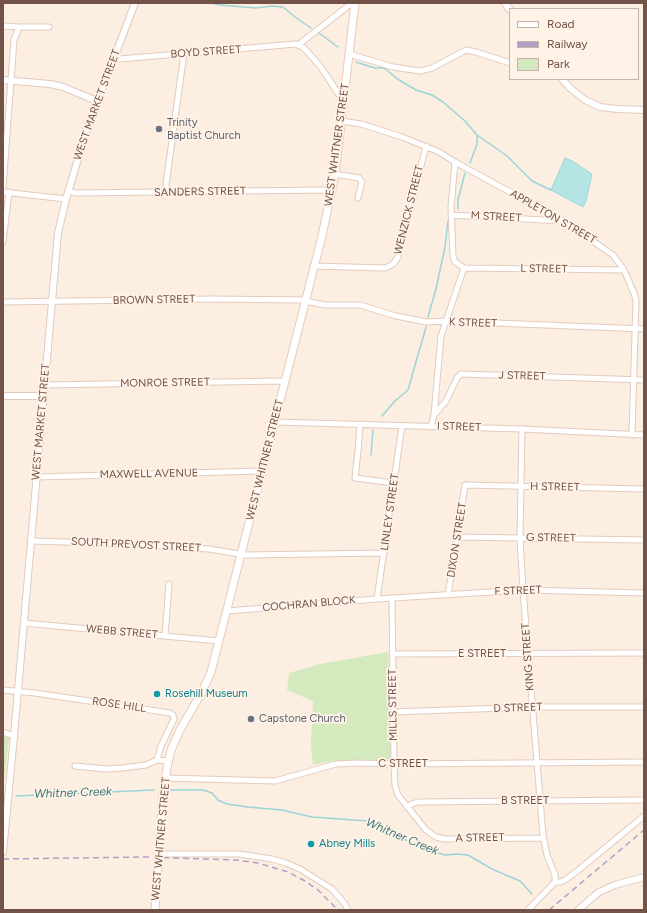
<!DOCTYPE html>
<html>
<head>
<meta charset="utf-8">
<style>
  body { margin:0 }
  #map { position:relative; width:647px; height:913px; overflow:hidden; background:#fceee0; font-family:Figtree,sans-serif }
  canvas { display:block }
  .frame { position:absolute; inset:0; border:4px solid #735248; pointer-events:none }
  .legend { position:absolute; left:509px; top:8px; width:130px; height:72px; box-sizing:border-box; background:#fff3e7; border:1px solid #c7b3a7; margin:0; padding:5px 7px; list-style:none; font-size:12px; color:#735248 }
  .legend li { display:flex; align-items:center; gap:8px; height:20px }
  .legend b { width:20px; border:1px solid #c7b3a7 }
</style>
</head>
<body>
<div id="map">
<canvas width="647" height="913"></canvas>
<div class="frame"></div>
<ul class="legend">
<li><b style="height:5px;background:#fff"></b>Road</li>
<li><b style="height:5px;background:#afa0c5"></b>Railway</li>
<li><b style="height:11px;background:#d5e9bf"></b>Park</li>
</ul>
</div>
<script>
const ctx = document.querySelector('canvas').getContext('2d');
ctx.lineJoin = 'round';
function fill(path, color) { ctx.fillStyle = color; ctx.fill(path, 'evenodd'); }
const toPath = rows => new Path2D(rows.map(r => 'M' + r).join(''));
function trace(path, color, width, dash) { ctx.strokeStyle = color; ctx.lineWidth = width; ctx.lineCap = dash ? 'butt' : 'round'; ctx.setLineDash(dash || []); ctx.stroke(path); }
function write(font, color, halo, rows, align = 'center') {
  ctx.font = font + ' Figtree,sans-serif'; ctx.lineWidth = 3.5; ctx.setLineDash([]); ctx.textBaseline = 'middle'; ctx.strokeStyle = halo; ctx.fillStyle = color; for (const [text, x, y, turn = 0] of rows) {
    ctx.save(); ctx.translate(x, y); ctx.rotate((+turn || 0) * Math.PI / 180); ctx.textAlign = isNaN(turn) ? turn : align; if (halo) ctx.strokeText(text, 0, 0); ctx.fillText(text, 0, 0); ctx.restore();
  }
}
fill(toPath([
  [388,652,392,761,332,761,313,765,311,745,313,701,287,690,289,673,320,664],
  [3,735,8,736,9,739,3,790]
]), '#d5e9bf');
const water = toPath([
  [565,158,572,161,592,174,586,201,583,207,551,190,565,158]
]);
fill(water, '#b5e4e5');
trace(water, '#9bd5d7', 1);
trace(toPath([
  [211,3,220,5,256,8,272,6,283,7,295,17,311,28],
  [319,33,338,47],
  [356,62,375,68,384,68,399,80,416,90,432,95,443,102,465,121,477,135,507,156,532,181,551,190],
  [470,163,477,144,477,135],
  [458,209,458,200,465,173],
  [428,317,436,289,445,247,448,221],
  [382,416,395,401,408,390,426,327],
  [371,455,373,430],
  [170,790,203,790,212,793,218,800,227,804,248,807,282,810,312,817,368,821,385,828,418,847,445,855,457,854,468,855,492,869,520,881,532,894],
  [16,796,154,790]
]), '#9bd5d7', 1.5);
const minor = toPath([
  [3,26,19,27,49,27],
  [298,45,352,3],
  [349,54,393,67,420,71,432,68,466,50,476,52,510,63],
  [114,58,120,59,296,44,304,48,320,66,344,102],
  [342,121,361,124,402,137,439,152,455,162,565,222,613,255,624,270,634,293,636,300,632,435],
  [335,174,359,178,362,182,358,198],
  [3,187,14,40,19,27],
  [68,191,76,193,326,190,331,191],
  [3,192,66,199],
  [165,192,184,53],
  [451,215,562,221],
  [3,242,9,192],
  [313,266,385,268,390,266,394,263,398,257,426,146],
  [464,268,624,270],
  [305,301,325,305,360,305,396,316,427,322,447,321,644,329],
  [3,302,211,299,305,300],
  [45,385,279,381,285,382],
  [434,415,441,336,464,268,455,262,453,256,451,207,455,162],
  [275,422,522,429,644,435],
  [360,424,358,451,355,478,394,483],
  [431,427,434,415,446,401,457,378,461,374,644,380],
  [522,429,520,538,523,590,543,836,547,855,555,875,555,882],
  [36,477,261,471],
  [457,537,644,540],
  [31,541,130,544,209,549,245,555,384,553],
  [448,595,465,485,644,489],
  [392,598,394,764,395,786,398,795,426,830,436,837,444,839,543,838],
  [377,599,402,426],
  [227,611,377,599,523,590,644,593],
  [24,623,219,641],
  [165,636,169,584],
  [392,654,644,653],
  [3,690,35,693,170,713,173,715,174,719,161,746,157,760,169,761],
  [393,712,532,707,644,707],
  [3,732,14,736],
  [75,766,106,769,122,768,146,765,157,760],
  [165,778,275,781,336,764,358,763,394,764,644,762],
  [407,807,412,804,418,802,644,800],
  [159,854,239,854,272,859,286,863,300,869,332,889,345,904,348,910],
  [555,882,560,882,565,880,576,872,644,816],
  [528,910,555,882]
]);
const tertiary = toPath([
  [505,3,510,10],
  [562,79,570,88,585,100,600,107,617,109,644,110],
  [3,80,50,84,63,87,97,101],
  [3,396,44,396],
  [3,852,14,736,58,233,66,199,87,129,135,3],
  [578,910,599,892,615,885,644,877]
]);
const secondary = toPath([
  [155,910,163,792,168,763,171,750,180,730,203,690,211,672,322,236,335,174,355,3]
]);
trace(minor, '#e2cbbf', 7);
trace(tertiary, '#e2cbbf', 8);
trace(secondary, '#e7cbbc', 9);
trace(minor, '#fff', 5);
trace(tertiary, '#fff', 6);
trace(secondary, '#fff', 7);
trace(toPath([
  [3,859,146,857,236,860,258,863,288,872,305,881,318,890,338,910],
  [549,910,644,830]
]), '#afa0c5', 1.5, [6, 4]);
for (const [x, y, r, color] of [
  [159,129,4,"#6b7280"],
  [157,694,4,"#0f9aa8"],
  [251,719,4,"#6b7280"],
  [311,844,4,"#0f9aa8"]
]) { const dot = new Path2D(); dot.arc(x, y, r, 0, 2 * Math.PI); ctx.fillStyle = color; ctx.fill(dot); trace(dot, '#fff3e7', 1.5); }
write('11px', '#735248', '#fff3e7', [
  ["BOYD STREET",206,52,-4],
  ["WEST MARKET STREET",97,105,-70],
  ["WEST WHITNER STREET",337,145,-82],
  ["SANDERS STREET",200,192,-1],
  ["WENZICK STREET",409,210,-76],
  ["M STREET",496,217,3],
  ["APPLETON STREET",553,217,30],
  ["L STREET",544,269,1],
  ["BROWN STREET",154,300,-1],
  ["K STREET",473,323,2],
  ["J STREET",522,376,2],
  ["MONROE STREET",165,383,-1],
  ["WEST MARKET STREET",41,422,-85],
  ["I STREET",459,427,2],
  ["WEST WHITNER STREET",265,460,-76],
  ["MAXWELL AVENUE",149,474,-1],
  ["H STREET",555,487,1],
  ["LINLEY STREET",390,512,-82],
  ["G STREET",551,538,1],
  ["DIXON STREET",457,540,-81],
  ["SOUTH PREVOST STREET",136,545,3],
  ["F STREET",518,591,-2],
  ["COCHRAN BLOCK",309,604,-5],
  ["WEBB STREET",122,632,5],
  ["E STREET",482,654],
  ["KING STREET",528,657,-94],
  ["ROSE HILL",119,705,8],
  ["MILLS STREET",393,705,-91],
  ["D STREET",518,708,-2],
  ["C STREET",403,764],
  ["B STREET",525,801],
  ["A STREET",480,838,-1],
  ["WEST WHITNER STREET",161,839,-85]
]);
write('11px', '#5b616d', '#fff3e7', [
  ["Trinity",167,123],
  ["Baptist Church",167,136],
  ["Capstone Church",259,719]
], 'left');
write('11px', '#0d838f', '#fff3e7', [
  ["Rosehill Museum",165,694],
  ["Abney Mills",319,844]
], 'left');
write('italic 12px', '#3c7679', '#fff3e7', [
  ["Whitner Creek",73,793,-2],
  ["Whitner Creek",402,837,23]
]);
</script>
</body>
</html>
